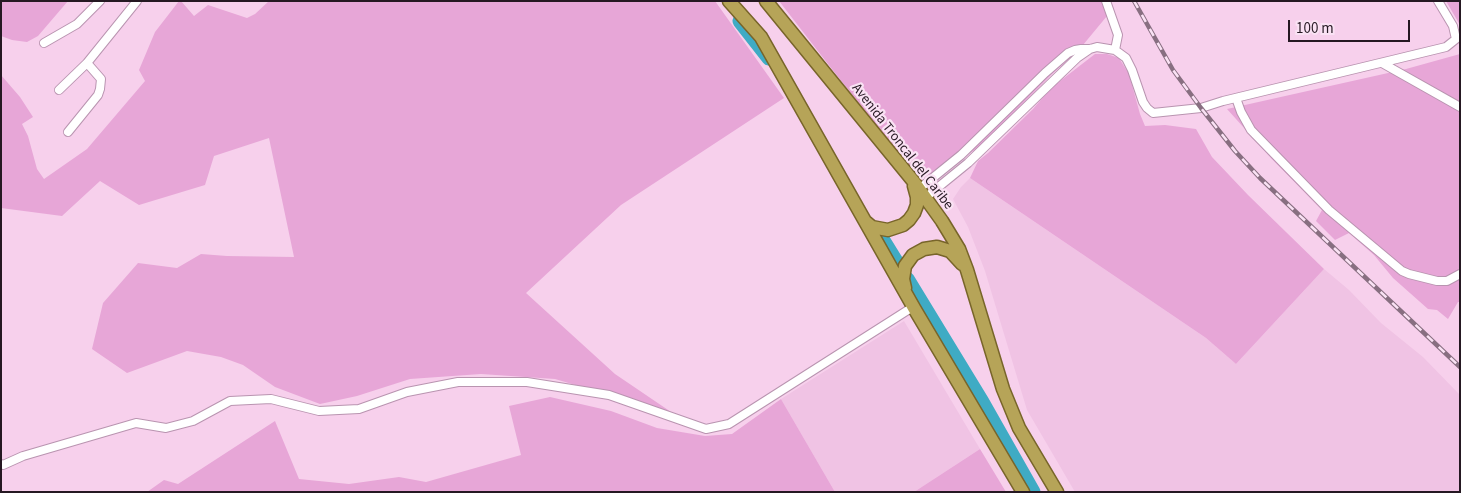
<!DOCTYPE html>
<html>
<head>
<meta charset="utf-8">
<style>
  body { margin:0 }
  #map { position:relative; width:1461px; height:493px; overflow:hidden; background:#f7d0ec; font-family:"Source Sans 3",sans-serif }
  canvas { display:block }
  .frame { position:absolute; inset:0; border:2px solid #251822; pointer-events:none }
  .scale { position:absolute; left:1288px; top:20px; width:122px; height:22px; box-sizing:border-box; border:2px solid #251822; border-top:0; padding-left:6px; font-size:15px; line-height:18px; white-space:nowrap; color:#251822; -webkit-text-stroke:4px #fae2f4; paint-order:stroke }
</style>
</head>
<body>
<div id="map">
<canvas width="1461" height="493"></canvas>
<div class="frame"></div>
<div class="scale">100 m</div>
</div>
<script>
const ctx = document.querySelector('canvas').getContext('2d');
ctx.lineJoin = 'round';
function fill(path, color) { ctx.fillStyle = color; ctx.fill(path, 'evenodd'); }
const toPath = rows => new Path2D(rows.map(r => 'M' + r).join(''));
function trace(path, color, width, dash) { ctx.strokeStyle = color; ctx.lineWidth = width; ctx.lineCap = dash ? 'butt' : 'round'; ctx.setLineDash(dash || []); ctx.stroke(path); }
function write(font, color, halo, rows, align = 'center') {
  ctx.font = font + ' "Source Sans 3",sans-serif'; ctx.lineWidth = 4.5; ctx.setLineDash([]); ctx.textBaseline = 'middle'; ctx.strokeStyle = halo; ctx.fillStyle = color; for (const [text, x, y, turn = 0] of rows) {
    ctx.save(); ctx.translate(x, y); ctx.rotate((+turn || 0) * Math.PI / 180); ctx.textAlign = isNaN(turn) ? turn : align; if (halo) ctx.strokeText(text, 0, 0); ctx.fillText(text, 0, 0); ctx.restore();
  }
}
fill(toPath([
  [970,178,1206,338,1236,364,1324,269,1349,290,1381,323,1423,357,1460,395,1460,492,1075,492,1027,410,985,271,968,227,953,199,961,187],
  [904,321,980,449,914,492,835,492,781,399]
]), '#f0c3e4');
fill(toPath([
  [1,1,68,1,38,36,27,42,12,40,1,36],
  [179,1,181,1,194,16,208,5,247,18,255,14,269,1,715,1,784,98,621,205,526,293,615,374,674,414,555,379,481,374,410,379,357,396,320,404,275,387,243,365,221,357,187,351,127,373,92,349,103,303,138,263,177,268,201,254,227,256,294,257,269,138,214,156,205,185,139,205,100,181,62,216,1,208,1,75,20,97,33,117,22,124,28,136,37,169,44,179,87,149,145,81,139,70,155,32],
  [779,1,1101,1,1107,16,1078,51,1051,75,980,147,922,181,877,127],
  [1446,1,1460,1,1460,25],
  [1095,54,1107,54,1119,58,1129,74,1140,114,1145,126,1165,125,1196,129,1212,157,1248,195,1324,269,1236,364,1206,338,970,178,978,161,988,153,1033,109,1051,88],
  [1460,54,1460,302,1458,302,1448,319,1437,310,1428,309,1393,278,1374,255,1349,233,1335,240,1316,221,1322,210,1271,158,1227,109,1406,69],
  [550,397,611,411,657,428,705,436,732,434,781,399,835,492,147,492,164,480,178,484,275,421,299,479,349,484,399,477,426,482,521,455,509,406],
  [980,449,1006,492,914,492]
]), '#e7a6d7');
trace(toPath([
  [740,21,769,58],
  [879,234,900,268],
  [907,279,982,402,1033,492]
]), '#3fabc4', 15);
const minor = toPath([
  [1106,1,1118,35,1115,50],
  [44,43,77,24,100,1],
  [1382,63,1460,107],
  [59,90,87,63,137,1],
  [1236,98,1241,112,1251,130,1329,210,1402,271,1409,274,1437,281,1447,281,1460,274],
  [68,132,98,95,100,89,101,79,87,63],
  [919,189,961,155,1045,73,1068,53,1075,50,1081,49,1090,49,1097,47,1115,50,1126,58,1132,70,1143,102,1147,108,1153,113,1201,108,1223,101,1446,47,1456,39,1453,26,1438,1],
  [925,198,968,163,1077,58,1090,49],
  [1,464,3,465,23,456,136,423,166,428,193,421,230,401,271,399,319,411,359,409,407,392,458,382,527,382,609,395,706,429,729,424,908,310,914,308]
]);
const trunk = toPath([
  [729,1,761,37,914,308,1023,492],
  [766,1,914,182,942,221,959,249,967,270,1003,389,1019,428,1057,492],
  [866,222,872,227,888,230,903,225,909,220,914,213,917,205,917,197,914,186],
  [905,288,903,279,905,266,913,255,924,249,937,247,950,251,962,264]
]);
trace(minor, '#b994b0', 10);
trace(trunk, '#78652a', 15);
trace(minor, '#fff', 8);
trace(trunk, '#b6a458', 12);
const rail = toPath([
  [1134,1,1173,70,1201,108,1235,151,1260,178,1460,367]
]);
trace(rail, '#886f81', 4.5);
trace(rail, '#fae2f4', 2.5, [8]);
write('14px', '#251822', '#fae2f4', [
  ["Avenida Troncal del Caribe",902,147,52]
]);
</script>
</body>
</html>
